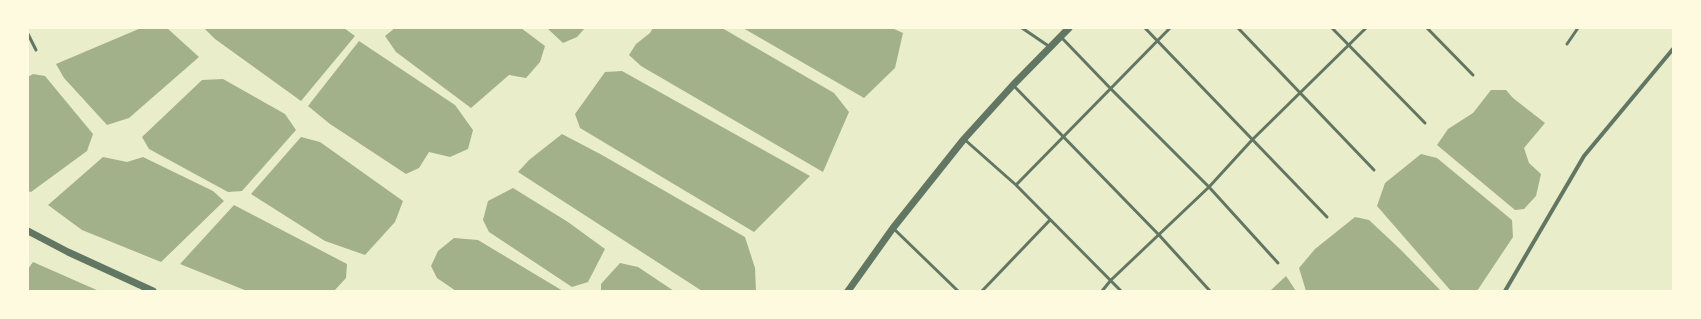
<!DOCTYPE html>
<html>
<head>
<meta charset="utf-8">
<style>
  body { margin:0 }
  #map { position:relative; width:1701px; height:319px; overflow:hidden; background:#e9edc9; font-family:Barlow,sans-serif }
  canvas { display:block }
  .frame { position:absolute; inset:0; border:29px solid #fefae0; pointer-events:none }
</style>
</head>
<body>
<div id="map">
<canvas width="1701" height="319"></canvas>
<div class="frame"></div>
</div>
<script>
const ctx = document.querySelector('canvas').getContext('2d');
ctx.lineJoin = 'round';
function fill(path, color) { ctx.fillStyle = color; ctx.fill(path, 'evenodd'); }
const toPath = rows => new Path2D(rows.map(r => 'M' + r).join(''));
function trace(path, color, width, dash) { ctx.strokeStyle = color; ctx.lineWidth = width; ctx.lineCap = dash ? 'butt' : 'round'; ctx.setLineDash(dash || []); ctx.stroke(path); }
fill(toPath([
  [141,28,167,28,199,57,129,118,107,125,64,78,56,64],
  [204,28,344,28,355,36,301,101,215,39],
  [395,28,521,28,545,46,540,62,526,78,509,75,471,108,396,52,385,36],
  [547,28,585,28,577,37,563,43],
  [653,28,722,28,834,93,849,112,823,172,641,66,629,55,636,44,650,33],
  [743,28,892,28,903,33,895,68,864,98],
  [359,41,455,105,473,130,468,149,450,157,429,152,419,168,406,174,330,124,308,106],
  [622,71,810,176,754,232,580,128,575,114,605,72],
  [33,74,45,76,93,134,87,151,31,192,28,191,28,77],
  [223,79,285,114,296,130,242,191,228,192,149,149,142,137,202,80],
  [1491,90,1506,90,1513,98,1545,123,1524,148,1529,163,1541,174,1536,196,1524,209,1515,210,1437,145,1448,129,1473,113],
  [562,134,602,155,745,237,755,268,756,291,702,291,518,172,529,160],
  [301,137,320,142,403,201,395,222,365,255,325,241,251,194],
  [1421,154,1437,158,1512,220,1513,237,1477,291,1451,291,1377,206,1385,183],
  [103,157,127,162,143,157,213,191,224,201,161,262,82,230,48,205],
  [513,188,568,222,605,249,588,282,572,287,489,232,483,220,488,201],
  [234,205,347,264,346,278,334,291,247,291,180,264],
  [1355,217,1369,220,1400,249,1441,291,1306,291,1299,268,1315,249],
  [454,238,478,240,563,291,456,291,437,278,431,266,438,251],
  [33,262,99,291,28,291,28,269],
  [620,263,638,267,674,291,601,291,601,284],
  [1286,276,1296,291,1270,291]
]), '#a3b18a');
trace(toPath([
  [1022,28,1050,47],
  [1145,28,1327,217],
  [1238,28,1374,170],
  [1332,28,1425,123],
  [1427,28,1473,75],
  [28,34,36,50],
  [1061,37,1111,89,1209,187,1278,263],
  [1567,44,1578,28],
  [1013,85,1159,235,1210,291],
  [964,139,1016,185,1121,291],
  [1016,185,1170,28],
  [893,228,958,291],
  [982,291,1050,220],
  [1102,291,1111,280,1209,187,1252,140,1366,28]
]), '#617663', 3);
trace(toPath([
  [1505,291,1584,156,1673,49]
]), '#617663', 4);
trace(toPath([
  [28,231,68,252,153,291],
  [848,291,893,228,964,139,1013,85,1069,28]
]), '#617663', 7);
</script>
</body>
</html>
